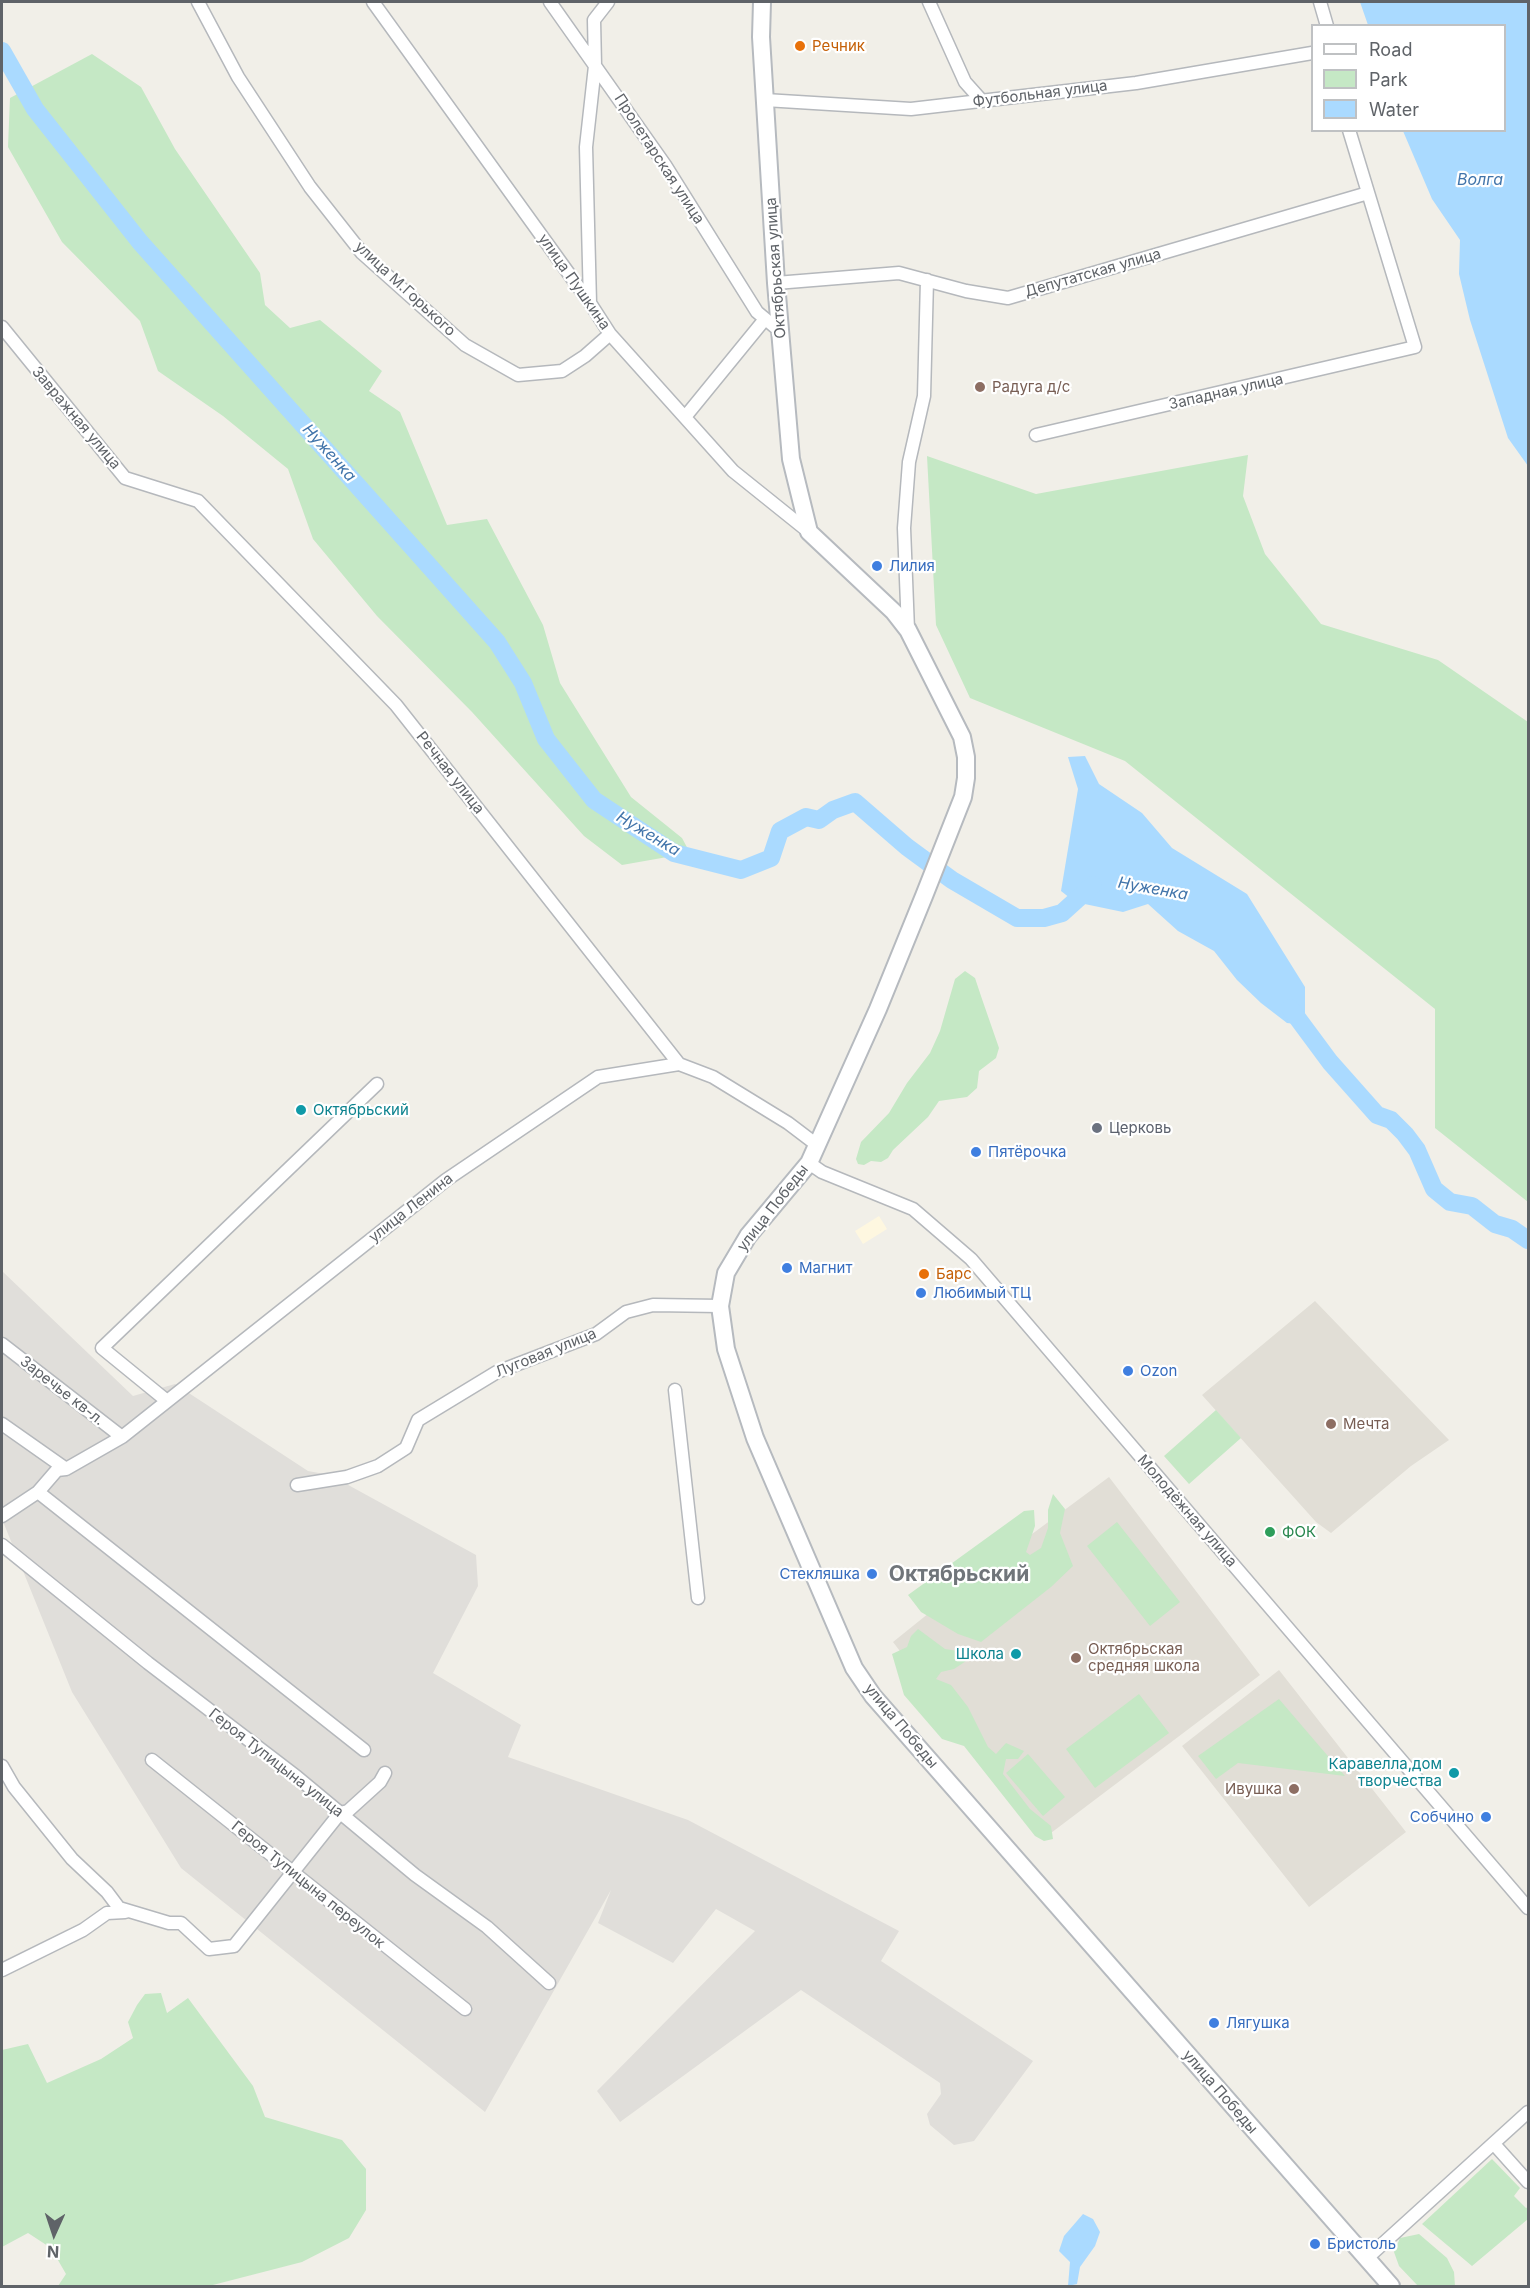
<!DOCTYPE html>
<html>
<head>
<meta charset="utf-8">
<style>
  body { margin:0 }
  #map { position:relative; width:1530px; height:2288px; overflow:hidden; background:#f1efe8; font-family:Inter,sans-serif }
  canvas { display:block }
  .frame { position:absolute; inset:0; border:3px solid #5f6368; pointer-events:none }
  .legend { position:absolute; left:1311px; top:24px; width:195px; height:108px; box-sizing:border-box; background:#fff; border:2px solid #bfc1c3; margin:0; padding:8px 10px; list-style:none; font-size:18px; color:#5f6368 }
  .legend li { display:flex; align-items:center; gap:12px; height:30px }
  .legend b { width:30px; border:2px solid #bfc1c3 }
  .north { position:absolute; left:24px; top:2204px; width:60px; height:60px; -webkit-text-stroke:4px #fff; paint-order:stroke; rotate:183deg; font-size:16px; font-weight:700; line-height:24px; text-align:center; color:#5f6368 }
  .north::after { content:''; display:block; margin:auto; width:21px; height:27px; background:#5f6368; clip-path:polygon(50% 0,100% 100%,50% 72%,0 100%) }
</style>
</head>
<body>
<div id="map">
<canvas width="1530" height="2288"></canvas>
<div class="frame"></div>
<ul class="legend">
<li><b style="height:8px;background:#fff"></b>Road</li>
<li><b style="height:16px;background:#c5e8c5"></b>Park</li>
<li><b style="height:16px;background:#aadaff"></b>Water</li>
</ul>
<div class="north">N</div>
</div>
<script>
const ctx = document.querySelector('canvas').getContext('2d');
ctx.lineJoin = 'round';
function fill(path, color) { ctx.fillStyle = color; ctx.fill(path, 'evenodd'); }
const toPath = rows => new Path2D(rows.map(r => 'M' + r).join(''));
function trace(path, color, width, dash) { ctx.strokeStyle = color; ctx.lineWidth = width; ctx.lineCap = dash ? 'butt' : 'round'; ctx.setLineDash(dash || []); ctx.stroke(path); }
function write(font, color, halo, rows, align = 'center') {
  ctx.font = font + ' Inter,sans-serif'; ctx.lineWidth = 4.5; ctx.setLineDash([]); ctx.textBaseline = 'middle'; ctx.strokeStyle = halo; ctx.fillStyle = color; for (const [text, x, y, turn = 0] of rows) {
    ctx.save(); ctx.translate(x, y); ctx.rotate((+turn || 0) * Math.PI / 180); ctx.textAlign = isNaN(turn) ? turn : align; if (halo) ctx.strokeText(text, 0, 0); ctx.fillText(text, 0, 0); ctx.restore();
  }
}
fill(toPath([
  [879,1216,887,1229,863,1244,855,1231]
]), '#fef7e0');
fill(toPath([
  [2,1271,133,1396,175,1384,308,1471,330,1475,476,1555,478,1586,433,1673,521,1725,508,1757,688,1820,899,1931,881,1961,1033,2061,974,2141,954,2145,930,2125,927,2114,941,2094,940,2083,801,1990,620,2122,597,2091,755,1931,716,1909,673,1963,598,1923,611,1890,485,2112,181,1868,72,1692,2,1519]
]), '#e0deda');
fill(toPath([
  [1315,1301,1449,1440,1411,1466,1331,1533,1316,1522,1202,1395],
  [1109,1477,1260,1675,1043,1839,893,1642,970,1580],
  [1279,1670,1406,1832,1309,1907,1182,1746]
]), '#e1ded6');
fill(toPath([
  [92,54,141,87,175,149,260,273,265,305,290,328,320,320,382,371,369,391,400,412,447,525,487,519,543,625,560,683,631,797,682,838,690,853,622,865,584,836,472,712,377,616,313,539,288,469,223,416,158,371,140,321,62,242,8,147,10,98],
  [1248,455,1243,496,1265,554,1321,624,1438,660,1528,722,1528,1202,1435,1128,1435,1009,1125,761,970,698,936,625,927,456,1036,494],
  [965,971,975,978,982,999,999,1048,996,1058,979,1071,977,1088,967,1097,939,1101,928,1117,893,1150,888,1158,881,1162,871,1161,864,1165,858,1164,856,1159,861,1142,889,1113,907,1083,930,1053,940,1031,955,979],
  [1216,1410,1241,1438,1189,1484,1164,1456],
  [1053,1494,1065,1509,1060,1533,1073,1566,1051,1587,981,1642,958,1634,921,1612,908,1595,1024,1511,1034,1510,1035,1526,1026,1552,1030,1555,1041,1548,1048,1528,1048,1510],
  [1117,1522,1180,1602,1150,1626,1087,1546],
  [918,1629,945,1649,958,1651,966,1661,954,1669,941,1672,936,1679,951,1685,968,1707,988,1747,996,1754,1006,1743,1024,1751,1018,1759,1006,1759,1003,1774,1030,1809,1051,1826,1053,1839,1044,1841,1035,1836,964,1746,942,1739,904,1695,892,1654,907,1647,911,1636],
  [1139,1694,1169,1733,1095,1788,1066,1749],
  [1279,1699,1345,1776,1238,1763,1216,1779,1198,1756],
  [1028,1754,1065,1797,1043,1816,1006,1773],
  [161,1993,167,2013,188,1998,253,2086,265,2117,342,2140,366,2169,366,2210,349,2238,302,2262,209,2286,58,2286,66,2274,51,2248,28,2233,2,2247,2,2050,28,2044,47,2083,101,2059,133,2038,128,2022,137,2005,145,1994],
  [1492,2159,1520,2188,1514,2196,1526,2208,1528,2207,1528,2219,1472,2266,1422,2224],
  [1419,2234,1447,2258,1454,2272,1455,2286,1418,2286,1399,2266,1394,2252,1400,2238]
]), '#c5e8c5');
fill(toPath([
  [1360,2,1528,2,1528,466,1508,438,1470,320,1459,274,1460,240,1432,199,1403,131,1504,130,1504,26,1368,25],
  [1085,756,1099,784,1142,813,1172,848,1247,894,1305,987,1305,1025,1287,1023,1261,1003,1237,980,1214,951,1178,931,1148,904,1123,912,1075,902,1061,891,1078,789,1068,757],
  [1083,2214,1093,2219,1100,2232,1095,2246,1080,2267,1077,2284,1068,2286,1070,2262,1059,2251,1064,2236]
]), '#aadaff');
trace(toPath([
  [2,51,35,109,140,242,497,642,523,683,546,739,594,800,674,853,741,870,771,858,780,831,806,817,819,820,833,810,855,802,907,847,952,880,1017,918,1044,918,1062,913,1093,885],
  [1290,1008,1330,1062,1377,1115,1391,1120,1405,1134,1417,1150,1434,1189,1450,1202,1472,1206,1495,1224,1512,1229,1528,1240]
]), '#aadaff', 18);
const street = toPath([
  [198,2,238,77,310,187,362,253,465,345,518,375,562,371,585,356,610,334],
  [373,2,590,303,610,334,733,471,809,532],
  [550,2,665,165,757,312,781,332],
  [929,2,965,82,982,101],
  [1320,2,1327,26],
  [765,100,911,109,1136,83,1312,53],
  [776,283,899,273,966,291,1008,298,1368,193],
  [590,303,586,147,595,66,594,20,608,2],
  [2,327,125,478,198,501,396,705,679,1064],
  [685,417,765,319],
  [1036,435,1415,347,1349,130],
  [908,630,904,528,909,462,924,396,927,280],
  [809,1163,822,1172,913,1209,971,1259,1528,1908],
  [2,1344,122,1437],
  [675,1390,698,1598],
  [167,1401,102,1348,377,1084],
  [2,1424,66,1469],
  [297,1485,347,1477,378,1466,406,1448,418,1420,497,1372,596,1334,626,1312,653,1305,720,1306],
  [38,1492,364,1750],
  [2,1516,38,1492,57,1470,66,1469,122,1437,446,1180,598,1077,679,1064,713,1077,788,1123,817,1145],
  [2,1545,148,1663,297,1777,415,1875,487,1927,549,1983],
  [152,1760,465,2009],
  [2,1766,14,1787,72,1859,107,1892,119,1908,169,1923,181,1923,209,1949,234,1946,340,1813,348,1811,380,1782,385,1773],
  [2,1970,83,1930,107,1913,125,1912],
  [1494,2144,1528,2182],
  [1366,2259,1528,2112]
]);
const secondary = toPath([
  [762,2,761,37,776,283,791,459,809,532,894,612,908,630,962,737,966,757,966,778,963,797,924,896,878,1009,809,1163,748,1236,726,1273,720,1306,726,1349,755,1438,854,1668,873,1696,1391,2286]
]);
trace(street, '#b5b8bc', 15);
trace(secondary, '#b6babf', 20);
trace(street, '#fff', 12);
trace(secondary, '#fff', 16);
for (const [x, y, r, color] of [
  [800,46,6,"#e8710a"],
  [980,387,6,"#8d6e63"],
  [877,566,6,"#3f7fe0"],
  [301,1110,6,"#0f9aa8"],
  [1097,1128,6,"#6b7280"],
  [976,1152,6,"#3f7fe0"],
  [787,1268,6,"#3f7fe0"],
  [924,1274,6,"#e8710a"],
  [921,1293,6,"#3f7fe0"],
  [1128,1371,6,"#3f7fe0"],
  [1331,1424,6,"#8d6e63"],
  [1270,1532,6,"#2e9e5b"],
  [872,1574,6,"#3f7fe0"],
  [1016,1654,6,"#0f9aa8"],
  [1076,1658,6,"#8d6e63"],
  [1454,1773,6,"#0f9aa8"],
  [1294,1789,6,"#8d6e63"],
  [1486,1817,6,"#3f7fe0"],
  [1214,2023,6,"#3f7fe0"],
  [1315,2244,6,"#3f7fe0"]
]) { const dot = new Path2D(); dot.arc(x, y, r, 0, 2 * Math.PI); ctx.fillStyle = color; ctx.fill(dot); trace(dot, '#fff', 2); }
write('15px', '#c56008', '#fff', [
  ["Речник",812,46],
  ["Барс",936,1274]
], 'left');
write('15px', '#5f6368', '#fff', [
  ["Футбольная улица",1040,94,-7],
  ["Пролетарская улица",659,159,57],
  ["Октябрьская улица",776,268,-94],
  ["Депутатская улица",1093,273,-16],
  ["улица Пушкина",574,282,55],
  ["улица М.Горького",405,289,43],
  ["Западная улица",1226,392,-13],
  ["Завражная улица",76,418,50],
  ["Речная улица",450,773,52],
  ["улица Ленина",411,1208,-38],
  ["улица Победы",773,1208,-52],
  ["Луговая улица",546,1353,-22],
  ["Заречье кв-л.",62,1391,38],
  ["Молодёжная улица",1187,1511,49],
  ["улица Победы",901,1726,50],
  ["Героя Тупицына улица",276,1763,38],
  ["Героя Тупицына переулок",308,1885,39],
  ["улица Победы",1220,2092,49]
]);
write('15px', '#785e54', '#fff', [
  ["Радуга д/с",992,387],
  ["Мечта",1343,1424],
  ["Октябрьская",1088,1649],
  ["средняя школа",1088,1666],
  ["Ивушка",1282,1789,"right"]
], 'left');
write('15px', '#366cbe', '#fff', [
  ["Лилия",889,566],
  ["Пятёрочка",988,1152],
  ["Магнит",799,1268],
  ["Любимый ТЦ",933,1293],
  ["Ozon",1140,1371],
  ["Стекляшка",860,1574,"right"],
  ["Собчино",1474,1817,"right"],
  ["Лягушка",1226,2023],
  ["Бристоль",1327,2244]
], 'left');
write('15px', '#0d838f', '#fff', [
  ["Октябрьский",313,1110,"left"],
  ["Школа",1004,1654],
  ["Каравелла,дом",1442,1764],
  ["творчества",1442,1781]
], 'right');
write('15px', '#5b616d', '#fff', [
  ["Церковь",1109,1128]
], 'left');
write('15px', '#27864d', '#fff', [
  ["ФОК",1282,1532]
], 'left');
write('italic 16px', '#4174aa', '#fff', [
  ["Волга",1480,180],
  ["Нуженка",329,453,48],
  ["Нуженка",648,834,31],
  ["Нуженка",1153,889,10]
]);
write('bold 21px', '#70757a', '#fff', [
  ["Октябрьский",959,1575]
]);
</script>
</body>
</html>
